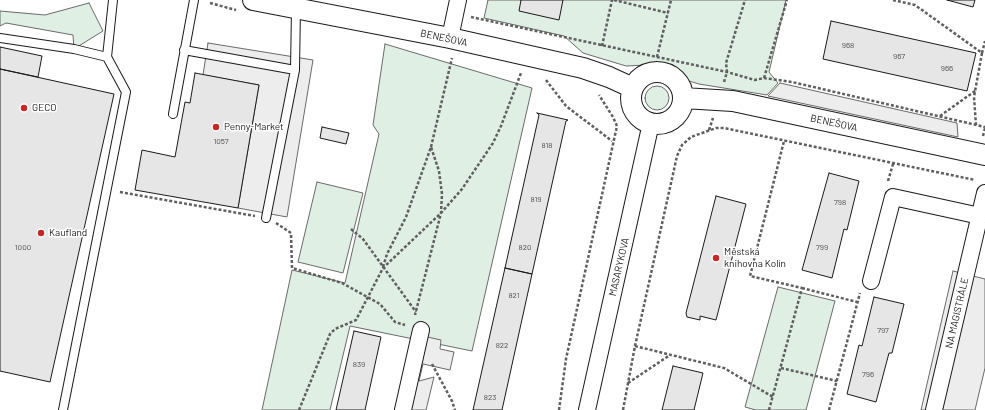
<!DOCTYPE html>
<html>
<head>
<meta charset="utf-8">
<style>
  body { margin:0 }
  canvas { display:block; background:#fff }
</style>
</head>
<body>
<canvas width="985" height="410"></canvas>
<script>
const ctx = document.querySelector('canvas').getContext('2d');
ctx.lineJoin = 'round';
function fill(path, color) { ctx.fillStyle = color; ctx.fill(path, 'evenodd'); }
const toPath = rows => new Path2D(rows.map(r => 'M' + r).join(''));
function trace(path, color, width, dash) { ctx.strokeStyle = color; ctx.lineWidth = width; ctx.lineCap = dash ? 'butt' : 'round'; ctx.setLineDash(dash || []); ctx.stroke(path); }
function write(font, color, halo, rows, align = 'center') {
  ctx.font = font + ' Barlow,sans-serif'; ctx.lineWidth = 3; ctx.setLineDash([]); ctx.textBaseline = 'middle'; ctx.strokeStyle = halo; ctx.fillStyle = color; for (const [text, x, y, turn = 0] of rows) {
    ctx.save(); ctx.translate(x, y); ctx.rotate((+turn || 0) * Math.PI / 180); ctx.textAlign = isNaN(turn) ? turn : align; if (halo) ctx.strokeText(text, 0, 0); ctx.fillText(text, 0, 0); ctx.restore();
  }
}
const green = toPath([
  [488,0,786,0,769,72,778,83,767,95,699,84,689,81,678,69,666,64,626,66,583,53,564,36,484,18,488,0],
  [89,3,103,31,74,49,73,35,6,23,0,26,0,11,45,15,89,3],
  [385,44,532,88,472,351,350,326,330,410,262,410,292,270,345,283,379,134,373,125,385,44],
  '645 98a12 12 0 1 1 24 0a12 12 0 1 1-24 0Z',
  [317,182,363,193,343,273,298,262,317,182],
  [778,287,835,301,806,410,756,410,745,407,778,287]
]);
fill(green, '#e0efe3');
trace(green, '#6a6a6a', 1);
const parking = toPath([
  [208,43,313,60,287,217,238,208,259,85,203,75,208,43],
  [780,83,957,123,958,137,768,96,780,83],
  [953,271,985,279,985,368,975,410,921,410,953,271],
  [414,334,441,340,440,349,454,352,450,370,423,364,419,381,434,377,426,410,398,410,414,334]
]);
fill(parking, '#ededed');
trace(parking, '#6a6a6a', 1);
const building = toPath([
  [521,0,563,0,559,20,519,11,521,0],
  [947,0,975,0,973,7,947,0],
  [831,21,976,53,967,91,823,59,831,21],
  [0,47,42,56,38,77,0,69,0,47],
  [0,69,114,94,50,382,0,371,0,69],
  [195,73,259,85,238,208,135,190,142,150,175,157,185,102,190,103,195,73],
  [537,113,568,120,566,121,532,274,505,268,539,115,537,113],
  [322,127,349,133,346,144,320,138,322,127],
  [829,173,859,181,847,230,844,229,832,278,802,270,829,173],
  [716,196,746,204,716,320,700,316,700,320,687,317,686,313,716,196],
  [505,268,532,274,502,410,473,410,505,268],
  [874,297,904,304,892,353,889,353,876,402,847,394,859,345,862,346,874,297],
  [354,331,381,337,365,410,336,410,354,331],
  [673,366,703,373,694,410,662,410,673,366]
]);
fill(building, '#e6e6e6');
trace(building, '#1a1a1a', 1);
const service = toPath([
  [0,38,74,49,107,57,113,0],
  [184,50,295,70,266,218],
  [295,70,296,8],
  [173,114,194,0],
  [63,410,126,92,107,57]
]);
const minor = toPath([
  [450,38,458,0],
  [871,281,893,197,980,216],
  [403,410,421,330],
  [587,410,651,123],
  [934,410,985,193]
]);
const tertiary = toPath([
  [253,0,450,38,583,68,609,77,633,88],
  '631 98a26 26 0 1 1 52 0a26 26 0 1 1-52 0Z',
  [683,98,733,101,985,155]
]);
trace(service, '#1a1a1a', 10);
trace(minor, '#1a1a1a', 18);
trace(tertiary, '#1a1a1a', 22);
trace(toPath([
  [614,0,668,13],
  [893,0,915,5,982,53,974,97,976,125],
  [210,3,236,10],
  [471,17,727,72,755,80,764,78,792,82,985,127],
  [602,46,612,0],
  [982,53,985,41],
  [657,57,671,0],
  [764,78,787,0],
  [546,80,566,106,612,141],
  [724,82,727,72,726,63,745,0],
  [940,116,975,91],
  [709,130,713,118],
  [983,136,985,128],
  [431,147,452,58],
  [888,181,893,164],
  [120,192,255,216],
  [276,223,291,233,292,268,342,283,380,304,395,322,405,325],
  [351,229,363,239,416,312],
  [383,267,387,254,406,217,431,147,439,171,442,194,441,213,415,315],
  [802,288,857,302],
  [635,346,724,368,773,397],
  [432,364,452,401,455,410],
  [781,368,837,381],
  [628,383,670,355],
  [299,410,330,334,335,329,356,320,383,268,441,213,462,189,493,143,501,126,521,73],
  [559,410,566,359,617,126,613,117,599,95],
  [623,410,635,346,677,156,682,145,691,137,716,128,724,128,975,180],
  [769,410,802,288,750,276,784,141],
  [829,410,860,293]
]), '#5f5f5f', 2.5, [3, 2]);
trace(service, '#fff', 8);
trace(minor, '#fff', 16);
trace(tertiary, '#fff', 20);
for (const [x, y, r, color] of [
  [24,108,4,"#c62828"],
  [216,127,4,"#c62828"],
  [41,233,4,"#c62828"],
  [716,258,4,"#c62828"]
]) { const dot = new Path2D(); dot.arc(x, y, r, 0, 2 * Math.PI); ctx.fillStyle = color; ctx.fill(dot); trace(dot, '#fff', 1.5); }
write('8px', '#4d4d4d', null, [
  ["968",848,45],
  ["967",899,56],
  ["966",947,68],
  ["1057",221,141],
  ["818",547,145],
  ["819",536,199],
  ["798",840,202],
  ["1000",23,247],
  ["820",525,247],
  ["799",822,247],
  ["821",514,295],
  ["797",883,330],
  ["822",502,345],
  ["839",359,364],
  ["796",868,374],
  ["823",490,397]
]);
write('10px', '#1a1a1a', '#fff', [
  ["BENEŠOVA",444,38,12],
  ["BENEŠOVA",834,123,12],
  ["MASARYKOVA",619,267,-77],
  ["NA MAGISTRÁLE",957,313,-77]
]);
write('10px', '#1a1a1a', '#fff', [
  ["GECO",32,108],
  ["Penny-Market",224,127],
  ["Kaufland",49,233],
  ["Městská",724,252],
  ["knihovna Kolín",724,264]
], 'left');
</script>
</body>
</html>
